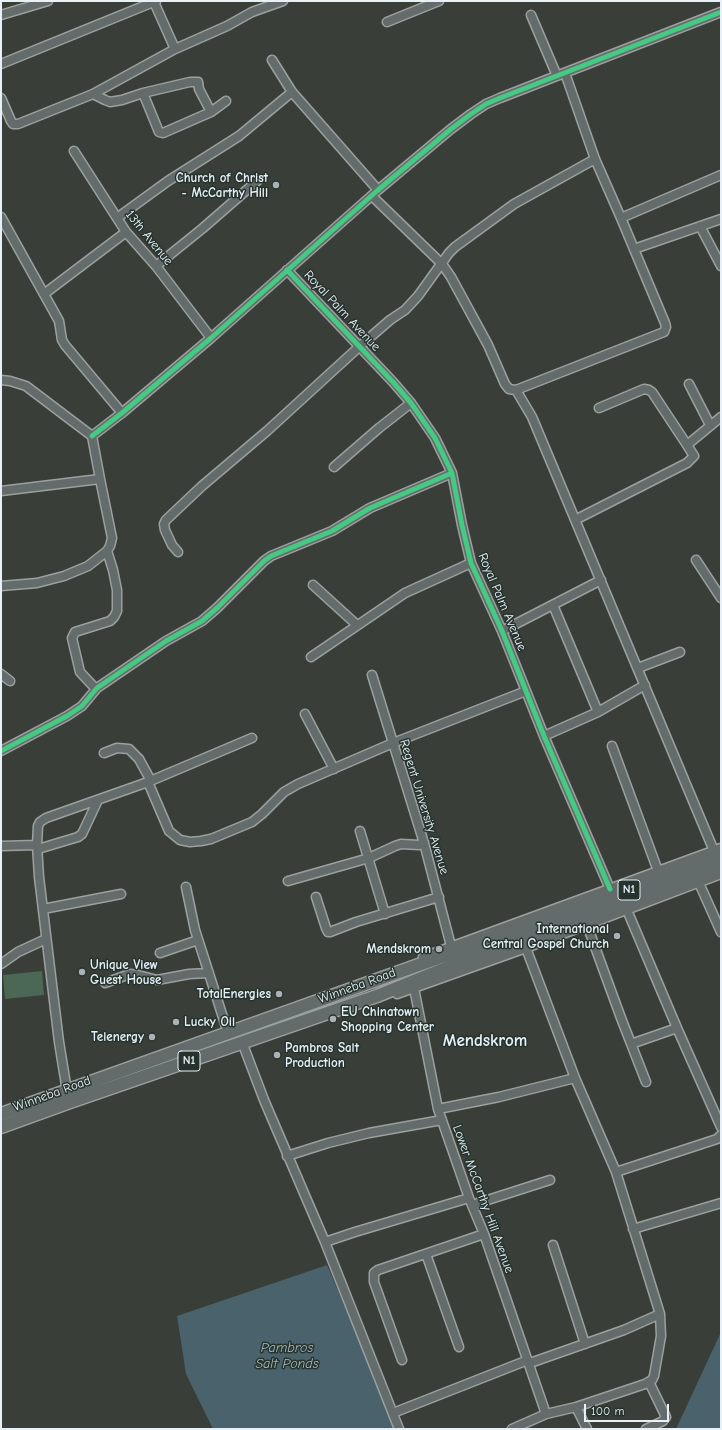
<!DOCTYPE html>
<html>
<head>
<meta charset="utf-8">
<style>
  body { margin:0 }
  #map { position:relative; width:722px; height:1430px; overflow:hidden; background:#393e38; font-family:"Comic Neue",sans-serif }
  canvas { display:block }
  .frame { position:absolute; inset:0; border:2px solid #e8f1f8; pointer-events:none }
  .scale { position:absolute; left:584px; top:1404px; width:85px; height:18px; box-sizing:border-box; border:2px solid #e8f1f8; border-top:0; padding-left:5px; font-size:12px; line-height:14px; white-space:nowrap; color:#e8f1f8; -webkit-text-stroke:3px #26332d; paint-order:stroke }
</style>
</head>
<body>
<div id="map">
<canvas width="722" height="1430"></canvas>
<div class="frame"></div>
<div class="scale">100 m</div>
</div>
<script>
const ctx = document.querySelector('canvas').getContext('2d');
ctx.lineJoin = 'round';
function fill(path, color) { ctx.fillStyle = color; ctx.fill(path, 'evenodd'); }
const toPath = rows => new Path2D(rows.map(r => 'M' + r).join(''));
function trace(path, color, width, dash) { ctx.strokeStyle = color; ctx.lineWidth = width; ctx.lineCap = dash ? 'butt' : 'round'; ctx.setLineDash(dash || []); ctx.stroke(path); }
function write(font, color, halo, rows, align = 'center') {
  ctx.font = font + ' "Comic Neue",sans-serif'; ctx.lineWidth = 3; ctx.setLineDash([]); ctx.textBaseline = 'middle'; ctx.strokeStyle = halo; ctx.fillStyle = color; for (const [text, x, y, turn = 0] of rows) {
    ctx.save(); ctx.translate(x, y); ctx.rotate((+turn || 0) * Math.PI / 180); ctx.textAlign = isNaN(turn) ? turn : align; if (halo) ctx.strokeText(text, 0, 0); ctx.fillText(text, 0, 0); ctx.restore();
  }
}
fill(toPath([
  [42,971,44,995,5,999,3,975]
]), '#4a6854');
fill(toPath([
  [327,1265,398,1429,213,1429,186,1374,177,1316],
  [721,1332,721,1429,676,1429]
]), '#49626b');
const minor = toPath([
  [154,2,175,49],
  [1,15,48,1],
  [531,15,557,76],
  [387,22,439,1],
  [272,60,292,92,378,190],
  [1,64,156,1],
  [143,93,159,132,163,133,211,112,226,101],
  [93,94,105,100,110,102,122,100,143,93,190,82,198,82,199,89,211,112],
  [1,98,11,121,13,124,18,124,93,94,175,49,227,26,252,12,283,1],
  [74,151,126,232,156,266,211,338],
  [372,196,442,264,451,277,488,345,505,384,509,389,516,390,664,332,666,327,665,323,621,218,595,159,565,73],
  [1,217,59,321,62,340,65,345,122,413],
  [117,218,168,181,239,136,292,92],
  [621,218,721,175],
  [700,226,721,266],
  [634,249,721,219],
  [156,266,203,228,257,181],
  [287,270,393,382,411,403,435,438,452,473,462,525,471,563,502,631,544,736,610,889],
  [44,294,126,232],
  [1,380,10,381,26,386,92,436,100,479,1,491],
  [689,384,710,425],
  [516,390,532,417,714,851],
  [599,408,644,389,649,390,652,392,687,445],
  [92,436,122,413,211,338,378,190,451,129,471,114,486,104,500,98,721,12],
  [334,467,379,428,411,403],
  [575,520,687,463,694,456,687,445,721,417],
  [178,552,172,545,165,530,164,524,166,520,202,486,267,431,360,346,390,320,405,310,418,296,449,253,455,247,514,204,595,159],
  [696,560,721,598],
  [313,585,357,625],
  [1,586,37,583,64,576,88,566,107,551,110,546,112,538,100,479],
  [553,605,598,712],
  [502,631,601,580],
  [311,657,405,593,471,563],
  [638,668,680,652],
  [1,674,10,681],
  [372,675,424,843,451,946],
  [97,688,95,688,80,672,72,638,75,632,110,621,114,617,117,611,117,590,113,570,107,551],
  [305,714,334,769],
  [544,736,598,712,645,685],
  [612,746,658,871],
  [1,751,67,716,82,706,97,688,166,641,202,621,217,608,264,561,271,556,332,531,370,508,452,473],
  [104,753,117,748,129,749,139,759,151,781],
  [148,782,169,831,180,840,190,842,201,841,211,839,252,822,262,814,284,792,298,784,393,743,526,691],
  [360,831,385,914],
  [1,846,37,845],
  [38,849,78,837,82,834,98,800],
  [288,881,369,858,395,846,401,844,419,845,424,843],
  [699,883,721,932],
  [186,887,195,930,228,1033],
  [316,897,326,928,328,932,330,932,356,922,439,897],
  [43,909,121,894],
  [627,910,677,1028,721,1127],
  [587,925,621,1018,646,1082],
  [526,948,575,1078,616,1172,717,1139,721,1135],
  [160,953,198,940],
  [423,957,721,848],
  [1,964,18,952,46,939],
  [105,983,130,974,138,975,157,980,189,974,209,973],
  [414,988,438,1109,469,1198,484,1234,546,1414],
  [397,994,526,948,721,874],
  [242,1042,264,1100,325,1242,399,1429],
  [631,1044,677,1028],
  [67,1091,59,1042,39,877,37,845,38,826,40,822,46,818,148,782,252,738],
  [438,1109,499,1097,575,1078],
  [287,1156,328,1143,369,1133,442,1120],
  [472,1205,550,1180],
  [633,1229,721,1203],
  [325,1242,355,1232,469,1198],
  [553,1245,585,1344],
  [426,1254,459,1347],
  [402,1360,374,1282,374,1273,378,1270,484,1234],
  [530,1363,624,1330,660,1314,616,1172],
  [576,1407,645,1384,652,1380,654,1376,661,1336,660,1314],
  [393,1413,528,1360],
  [512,1429,546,1414,576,1407,587,1429],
  [646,1429,663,1421,666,1417,649,1382]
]);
const highway = toPath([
  [1,1114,721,857],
  [1,1127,70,1102,377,996,466,960,661,890,721,867]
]);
trace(minor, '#9ca09f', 11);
trace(highway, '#9ca09f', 15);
trace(minor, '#646b6b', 8);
trace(highway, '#646b6b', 12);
trace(toPath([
  [287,270,393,382,411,403,435,438,452,473,462,525,471,563,502,631,544,736,610,889],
  [92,436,122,413,211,338,378,190,451,129,471,114,486,104,500,98,721,12],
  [1,751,67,716,82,706,97,688,166,641,202,621,217,608,264,561,271,556,332,531,370,508,452,473]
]), '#46c982', 5);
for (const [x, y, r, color] of [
  [276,185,4,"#abb2b5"],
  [617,936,4,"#abb2b5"],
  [439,949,4,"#abb2b5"],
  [82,972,4,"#abb2b5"],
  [279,994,4,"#abb2b5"],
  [333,1019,4,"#abb2b5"],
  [176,1022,4,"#abb2b5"],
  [152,1037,4,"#abb2b5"],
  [277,1055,4,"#abb2b5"]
]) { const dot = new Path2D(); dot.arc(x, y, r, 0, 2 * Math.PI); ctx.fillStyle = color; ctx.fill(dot); trace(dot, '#26332d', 1.5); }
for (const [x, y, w] of [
  [629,890,22],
  [189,1061,22]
]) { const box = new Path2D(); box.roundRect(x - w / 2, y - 10, w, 20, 3); ctx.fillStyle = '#26332d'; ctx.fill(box); trace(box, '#e8f1f8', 1); }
write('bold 12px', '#e8f1f8', null, [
  ["N1",629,890],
  ["N1",189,1061]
]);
write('bold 13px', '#e8f1f8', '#26332d', [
  ["Church of Christ",268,178],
  ["- McCarthy Hill",268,193],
  ["International",609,929],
  ["Central Gospel Church",609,944],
  ["Mendskrom",431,949],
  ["Unique View",90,965,"left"],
  ["Guest House",90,980,"left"],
  ["TotalEnergies",271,994],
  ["EU Chinatown",341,1012,"left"],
  ["Shopping Center",341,1027,"left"],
  ["Lucky Oil",184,1022,"left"],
  ["Telenergy",144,1037],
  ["Pambros Salt",285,1048,"left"],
  ["Production",285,1063,"left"]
], 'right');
write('13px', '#e8f1f8', '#26332d', [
  ["13th Avenue",149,238,51],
  ["Royal Palm Avenue",342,311,47],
  ["Royal Palm Avenue",502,602,67],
  ["Regent University Avenue",424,807,73],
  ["Winneba Road",357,986,-20],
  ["Winneba Road",52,1094,-20],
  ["Lower McCarthy Hill Avenue",483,1199,70]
]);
write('italic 14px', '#a9b9c2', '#26332d', [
  ["Pambros",287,1348],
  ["Salt Ponds",287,1364]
]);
write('bold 17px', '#e8f1f8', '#26332d', [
  ["Mendskrom",485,1041]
]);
</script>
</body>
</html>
